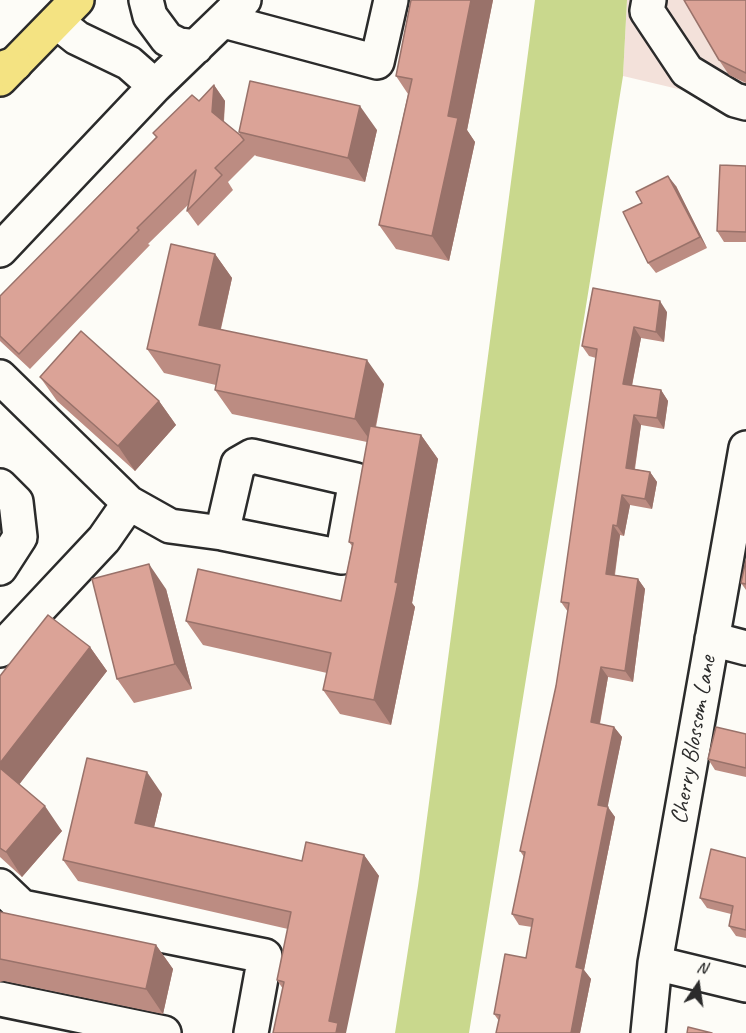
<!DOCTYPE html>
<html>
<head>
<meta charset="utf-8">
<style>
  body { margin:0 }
  #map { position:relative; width:746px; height:1033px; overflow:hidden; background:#fdfcf7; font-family:Caveat,sans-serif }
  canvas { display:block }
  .north { position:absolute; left:668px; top:955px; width:60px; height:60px; -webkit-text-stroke:4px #fdfcf7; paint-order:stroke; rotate:13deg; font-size:16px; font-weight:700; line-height:24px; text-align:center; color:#2b2b2b }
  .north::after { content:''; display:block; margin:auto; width:21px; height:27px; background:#2b2b2b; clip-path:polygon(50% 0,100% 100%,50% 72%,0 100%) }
</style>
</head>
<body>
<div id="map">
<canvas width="746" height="1033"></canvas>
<div class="north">N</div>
</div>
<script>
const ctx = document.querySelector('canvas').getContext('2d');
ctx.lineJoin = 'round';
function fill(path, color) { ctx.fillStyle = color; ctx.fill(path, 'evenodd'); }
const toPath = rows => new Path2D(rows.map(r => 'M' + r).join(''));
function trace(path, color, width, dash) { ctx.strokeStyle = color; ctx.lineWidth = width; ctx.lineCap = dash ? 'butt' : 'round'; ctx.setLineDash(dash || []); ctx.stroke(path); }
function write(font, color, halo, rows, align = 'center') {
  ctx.font = font + ' Caveat,sans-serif'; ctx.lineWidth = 4.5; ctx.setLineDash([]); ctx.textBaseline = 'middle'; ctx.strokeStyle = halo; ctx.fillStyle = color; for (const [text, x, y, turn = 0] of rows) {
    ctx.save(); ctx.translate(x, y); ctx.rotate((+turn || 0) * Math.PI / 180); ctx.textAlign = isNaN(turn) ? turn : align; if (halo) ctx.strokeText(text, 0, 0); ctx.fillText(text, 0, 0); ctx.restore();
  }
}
fill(toPath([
  [627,0,746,0,746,105,623,76]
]), '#f3e1da');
fill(toPath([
  [535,0,627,0,623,76,469,1033,395,1033,418,886]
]), '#c9d88d');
const minor = toPath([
  [146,0,150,16,167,39,179,45,196,47],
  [649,0,647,11,687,71,735,100,746,103],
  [224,21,377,62,391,0],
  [57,22,77,38,129,63,155,86],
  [0,250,155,86,244,0],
  [0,377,129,503,104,539,0,650],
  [0,486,16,502,20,537,0,568],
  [129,503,170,526,222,533,238,464,252,456,356,480,342,557,222,533],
  [712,639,746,648],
  [0,886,22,907,265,956,251,1033],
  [655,963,746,985],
  [0,999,164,1033],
  [648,1033,655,963,746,448]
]);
const major = toPath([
  [0,79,77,0]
]);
const highway = toPath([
  [0,69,15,64]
]);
trace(minor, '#2b2b2b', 38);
trace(major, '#2b2b2b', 38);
trace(highway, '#2b2b2b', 38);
trace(minor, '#fdfcf7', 33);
trace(major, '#f4e382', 33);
trace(highway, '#f4e382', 33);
fill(toPath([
  [411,0,493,0,467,130,475,142,449,261,396,249,379,225,408,94,396,76],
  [746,0,746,83,729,75,719,60],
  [214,85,225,101,224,122,240,135,239,132,377,130,365,182,256,156,255,155,228,182,233,190,198,226,187,211,189,204,148,244,150,245,30,369,0,341,0,296,156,137,153,133,199,101],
  [746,166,746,242,724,242,717,231],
  [676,186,707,248,656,273,648,263],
  [215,254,232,278,221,329,384,384,376,427,421,435,438,459,412,603,415,607,391,725,340,714,323,690,327,673,203,645,186,621,341,601,352,546,349,542,367,442,232,414,215,390,216,385,164,373,147,349],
  [667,312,664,342,641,338,632,386,661,390,668,401,664,429,641,425,635,469,650,472,657,482,652,509,630,505,624,536,620,535,615,575,638,579,645,589,633,682,608,677,600,724,614,727,622,737,607,807,615,817,584,970,591,979,580,1033,496,1033,499,1021,494,1014,526,958,532,927,519,925,512,914,524,857,520,851,556,686,568,612,561,602,596,358,589,356,582,346],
  [40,377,159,401,176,425,135,471,57,401],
  [746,560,746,590,741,583],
  [166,589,192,689,134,703,117,679],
  [90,647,107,671,19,784,62,831,22,877,0,857,0,676],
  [746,734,746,777,715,770,708,759],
  [162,794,154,827,302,861,364,855,379,876,283,989,277,980,288,929,78,881,63,860],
  [746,858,746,938,736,936,729,926,731,914,707,908,700,898],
  [0,912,156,945,173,969,163,1014,4,981,0,982]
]), '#bc8c82');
fill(toPath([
  [471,0,493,0,467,130,475,142,449,261,432,236,448,116],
  [214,85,225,101,223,128,212,112],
  [360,106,377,130,365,182,348,158],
  [668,176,676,186,707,248,700,237],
  [215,254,232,278,216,349,199,325],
  [660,301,667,312,664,342,656,332],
  [634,327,641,338,630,395,623,384],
  [367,360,384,384,372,443,355,419],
  [661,390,668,401,664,429,657,418],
  [159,401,176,425,135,471,118,446],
  [634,415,641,425,633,478,626,468],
  [421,435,438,459,412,603,415,607,391,725,374,700],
  [650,472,657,482,652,509,645,499],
  [622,495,630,505,624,536,617,526],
  [613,525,620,535,613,584,606,574],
  [149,564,166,589,192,689,175,664],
  [638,579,645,589,633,682,625,671],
  [90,647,107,671,15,790,0,769,0,763],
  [601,667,608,677,598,732,591,722],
  [614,727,622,737,606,815,598,805],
  [147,772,162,794,150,844,135,823],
  [45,806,62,831,22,877,6,852],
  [608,807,615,817,584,970,591,979,580,1033,571,1033,576,967],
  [364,855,379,876,346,1033,335,1033,329,1021],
  [156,945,173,969,163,1014,146,989]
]), '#99726a');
const building = toPath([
  [411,0,471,0,448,116,458,118,432,236,379,225,412,79,396,76,411,0],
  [684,0,746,0,746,73,719,60,684,0],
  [250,81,360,106,348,158,239,132,250,81],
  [214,85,212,112,240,135,244,140,215,168,222,175,187,211,196,170,137,228,139,230,19,354,0,336,0,296,157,137,153,133,192,95,199,101,214,85],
  [720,165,746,166,746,232,717,231,720,165],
  [668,176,700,237,648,263,623,212,642,203,636,192,668,176],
  [171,244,215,254,199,325,367,360,355,419,215,390,220,365,147,349,171,244],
  [593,288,660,301,656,332,634,327,623,384,661,390,657,418,634,415,626,468,650,472,645,499,622,495,617,526,613,525,606,574,638,579,625,671,601,667,591,722,614,727,598,805,608,807,576,967,583,969,571,1033,496,1033,500,1015,494,1014,505,954,526,958,533,919,512,914,525,852,520,851,556,686,569,603,561,602,597,349,582,346,593,288],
  [81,331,159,401,118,446,40,377,81,331],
  [370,426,421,435,395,582,398,583,374,700,323,690,331,653,186,621,198,569,341,601,353,543,349,542,370,426],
  [746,560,746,584,741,583,746,560],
  [149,564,175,664,117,679,92,579,149,564],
  [48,615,90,647,0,763,0,676,48,615],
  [716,727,746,734,746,768,708,759,716,727],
  [87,758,147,772,135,823,302,861,306,842,364,855,329,1021,338,1023,336,1033,273,1033,284,982,277,980,291,912,63,860,87,758],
  [0,768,45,806,6,852,0,848,0,768],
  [711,849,746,858,746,930,729,926,733,906,700,898,711,849],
  [0,912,156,945,146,989,0,959,0,912],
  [688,1027,712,1033,687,1033,688,1027]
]);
fill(building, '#dba397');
trace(building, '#99726a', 1.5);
write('24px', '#2b2b2b', '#fdfcf7', [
  ["Cherry Blossom Lane",694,740,-80]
]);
</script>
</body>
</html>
